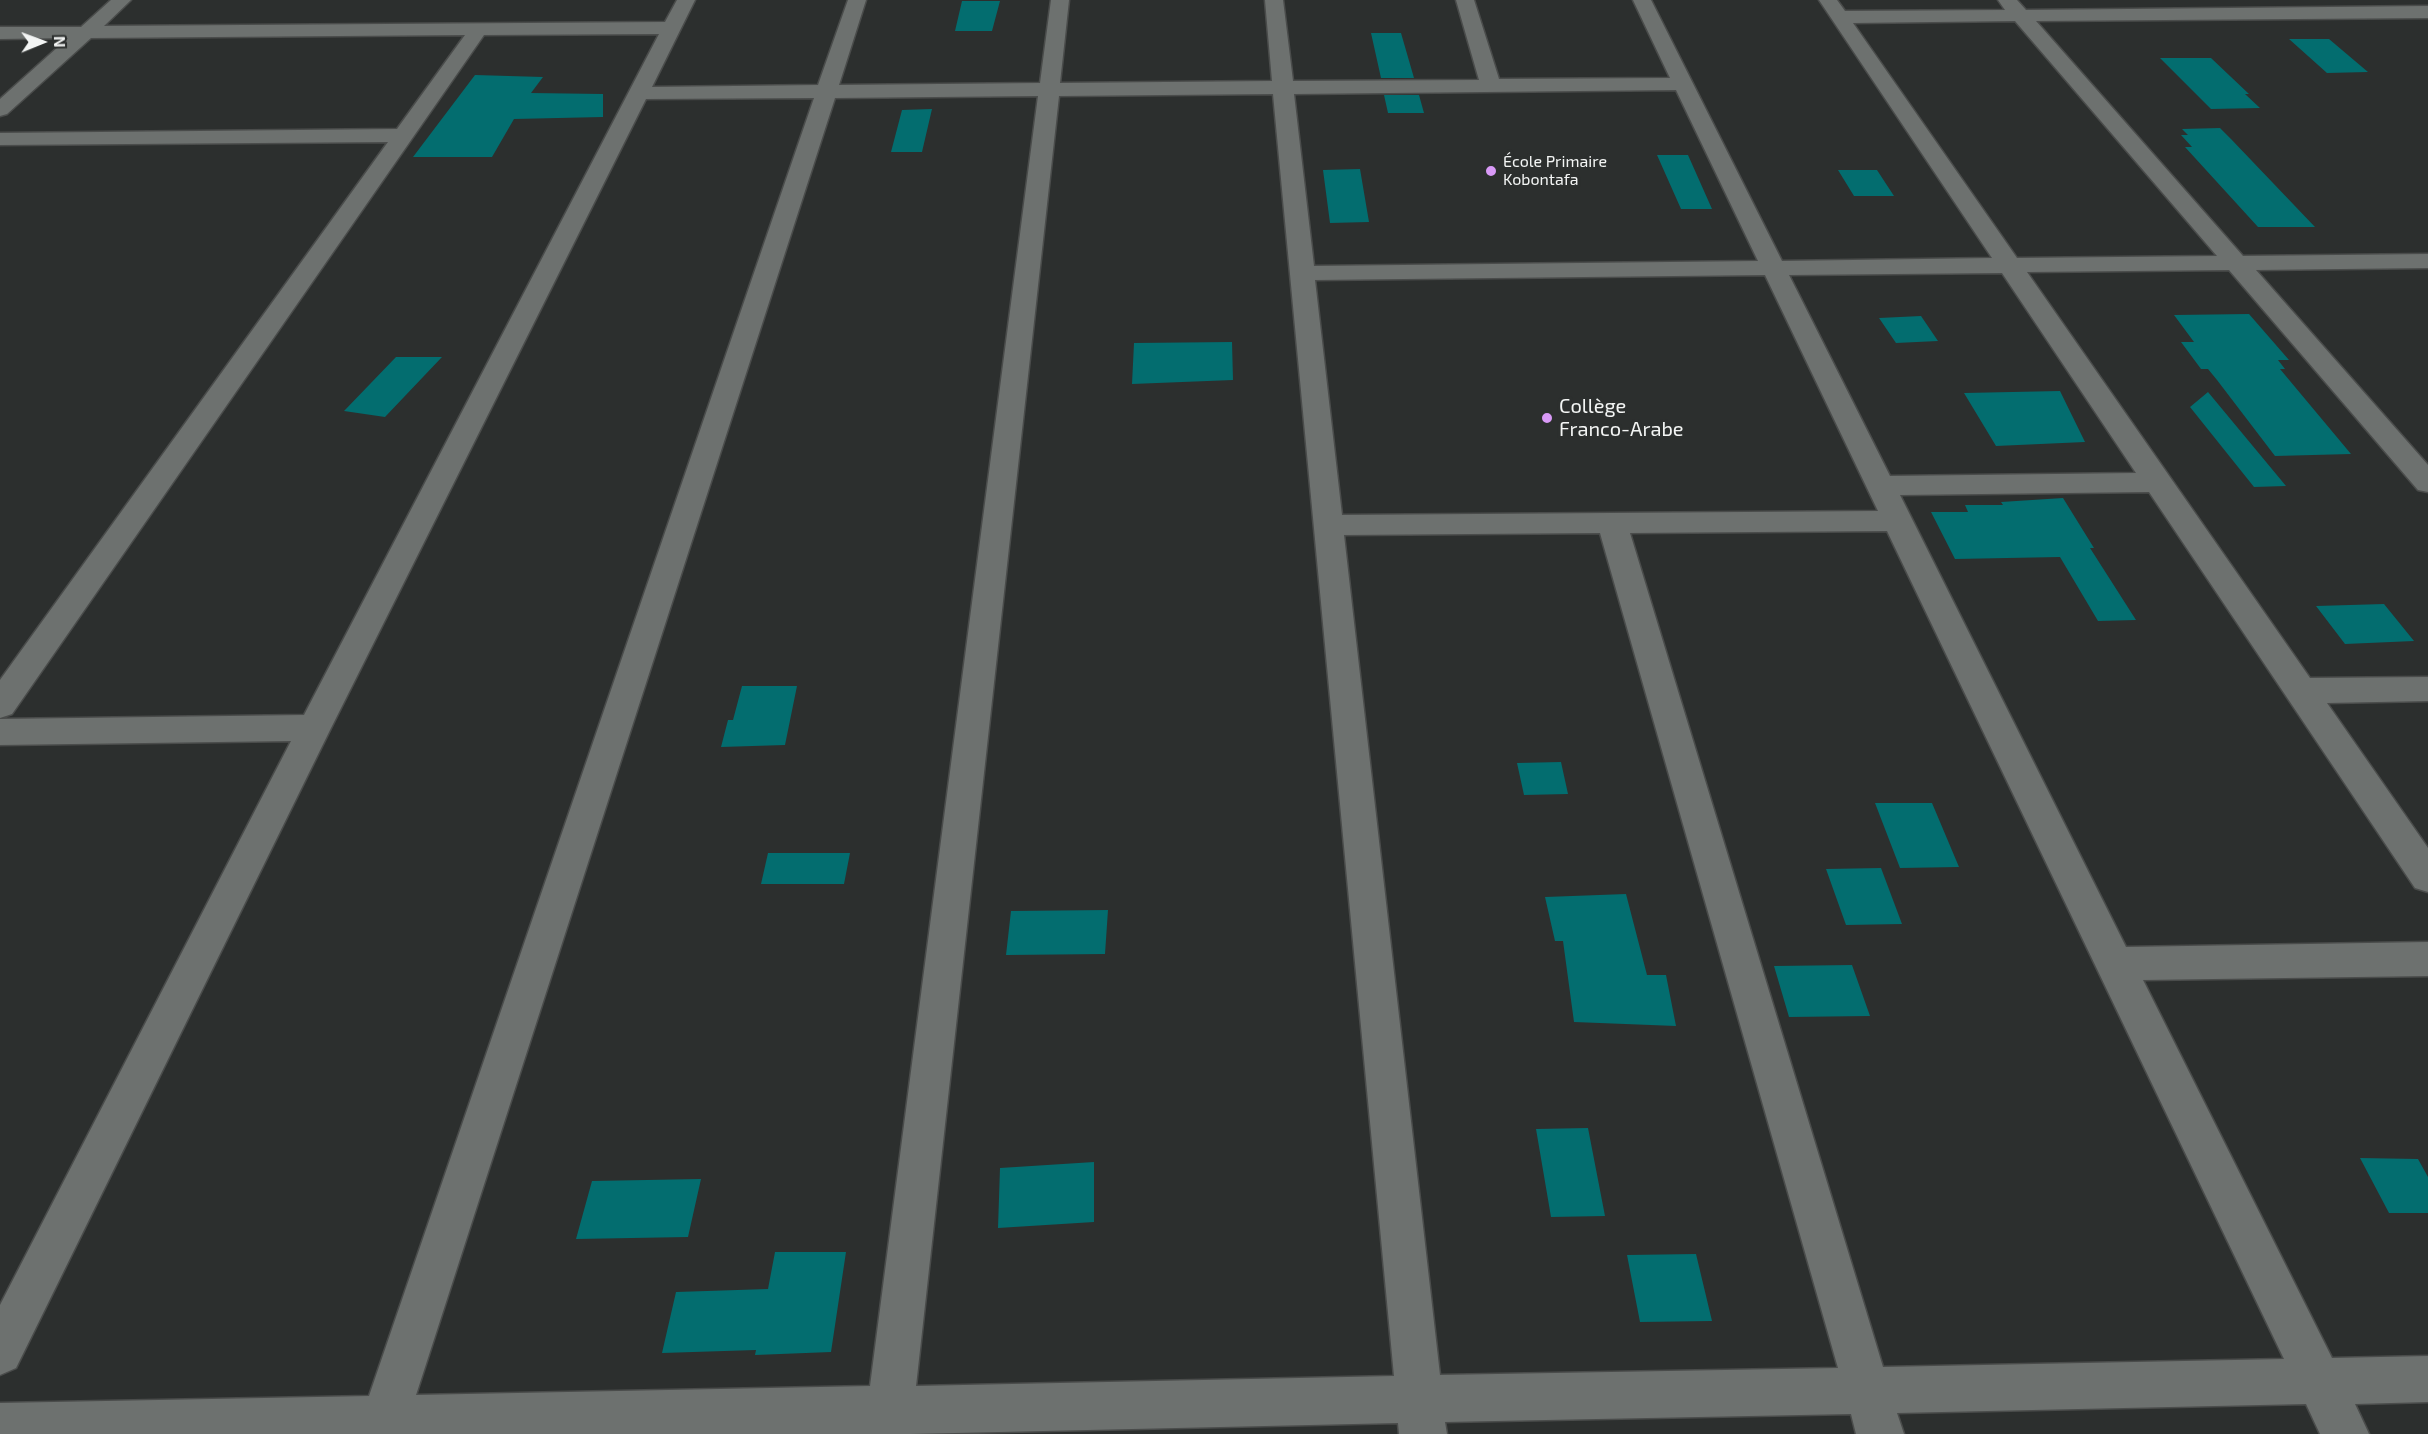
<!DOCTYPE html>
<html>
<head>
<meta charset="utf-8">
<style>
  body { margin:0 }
  #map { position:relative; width:2428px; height:1434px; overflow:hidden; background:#2c2f2e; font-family:"Exo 2",sans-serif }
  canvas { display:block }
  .north { position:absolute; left:12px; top:12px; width:60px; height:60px; -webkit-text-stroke:4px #2c2f2e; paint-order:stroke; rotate:89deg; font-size:16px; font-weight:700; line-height:24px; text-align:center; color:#f3f5f4 }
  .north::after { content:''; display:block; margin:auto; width:21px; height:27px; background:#f3f5f4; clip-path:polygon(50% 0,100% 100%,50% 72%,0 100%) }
</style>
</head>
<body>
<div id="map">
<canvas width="2428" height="1434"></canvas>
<div class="north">N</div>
</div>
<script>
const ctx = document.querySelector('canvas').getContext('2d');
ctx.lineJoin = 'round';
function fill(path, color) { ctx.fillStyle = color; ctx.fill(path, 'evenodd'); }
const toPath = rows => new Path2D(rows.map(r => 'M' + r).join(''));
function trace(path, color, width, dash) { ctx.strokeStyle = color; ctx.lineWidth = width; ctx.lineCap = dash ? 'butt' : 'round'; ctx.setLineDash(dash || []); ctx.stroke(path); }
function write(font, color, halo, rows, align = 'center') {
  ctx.font = font + ' "Exo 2",sans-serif'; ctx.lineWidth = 6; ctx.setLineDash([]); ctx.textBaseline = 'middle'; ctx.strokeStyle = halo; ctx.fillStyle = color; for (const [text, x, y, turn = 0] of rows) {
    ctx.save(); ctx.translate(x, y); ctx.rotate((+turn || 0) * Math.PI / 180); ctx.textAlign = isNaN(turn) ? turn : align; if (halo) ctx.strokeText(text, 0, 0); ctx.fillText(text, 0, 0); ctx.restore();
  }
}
fill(toPath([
  [962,1,1000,1,992,31,955,31],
  [1371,33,1401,33,1414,78,1381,78],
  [2289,39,2329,39,2368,72,2327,73],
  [2160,58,2211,58,2249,94,2245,94,2260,108,2211,109],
  [475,75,543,77,531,93,603,94,603,117,514,119,492,157,413,157],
  [1384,95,1419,95,1424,113,1388,113],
  [932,109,922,152,891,152,902,110],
  [2220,128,2231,139,2315,227,2258,227,2185,147,2192,147,2181,135,2188,135,2182,129],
  [1657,155,1688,155,1712,209,1681,209],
  [1360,169,1369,222,1330,223,1323,170],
  [1838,170,1877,170,1894,196,1854,196],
  [2249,314,2289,360,2278,360,2285,369,2280,369,2351,454,2275,456,2217,380,2208,369,2201,369,2181,342,2194,342,2174,315],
  [1921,316,1938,341,1896,343,1879,318],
  [1232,342,1233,380,1132,384,1134,343],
  [396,357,442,357,385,417,344,411],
  [2060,391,2085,442,1996,446,1964,393],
  [2208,392,2286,486,2254,487,2190,407],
  [2063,498,2094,548,2090,548,2136,620,2098,621,2060,557,1955,559,1931,512,1968,512,1965,505,2003,505,2001,502],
  [2384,604,2414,641,2345,644,2316,606],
  [742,686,797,686,785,745,721,747,728,720,733,720],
  [1561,762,1568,794,1524,795,1517,763],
  [1875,803,1932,803,1959,867,1900,868],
  [768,853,850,853,844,884,761,884],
  [1881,868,1902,924,1846,925,1826,869],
  [1626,894,1647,975,1666,975,1676,1026,1574,1022,1563,941,1555,941,1545,897],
  [1108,910,1105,954,1006,955,1011,911],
  [1852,965,1870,1016,1789,1017,1774,966],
  [1588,1128,1605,1216,1551,1217,1536,1129],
  [2360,1158,2418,1159,2428,1177,2428,1213,2389,1213],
  [1094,1162,1094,1222,998,1228,1000,1168],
  [701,1179,688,1237,576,1239,592,1181],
  [775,1252,846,1252,831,1352,755,1355,756,1350,662,1353,676,1292,768,1289],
  [1696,1254,1712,1321,1640,1322,1627,1255]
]), '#036d6f');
const minor = toPath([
  [111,0,131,0,104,26,665,22,677,0,695,0,652,87,818,85,848,0,866,0,839,85,1040,83,1051,0,1069,0,1060,83,1272,81,1265,0,1283,0,1293,81,1479,80,1456,0,1474,0,1499,79,1670,78,1633,0,1651,0,1782,261,1992,258,1819,0,1837,0,1845,11,2005,10,1998,0,2017,0,2026,10,2428,6,2428,18,2036,21,2243,256,2428,254,2428,268,2256,270,2428,465,2428,492,2418,490,2229,270,2027,272,2310,678,2428,677,2428,701,2327,703,2428,848,2428,892,2415,888,2149,492,1900,495,2126,947,2428,942,2428,976,2143,980,2332,1358,2428,1356,2428,1402,2355,1404,2369,1434,2320,1434,2306,1404,1897,1413,1904,1434,1856,1434,1851,1414,1445,1422,1447,1434,1399,1434,1398,1423,911,1434,0,1434,0,1403,369,1396,814,98,646,99,331,728,16,1368,0,1375,0,1305,291,741,0,745,0,719,304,715,659,34,484,35,12,714,0,718,0,680,388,142,0,145,0,133,397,129,465,35,91,38,7,114,0,116,0,99,68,38,0,39,0,27,81,27,111,0],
  [2015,21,2217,256,2017,258,1853,23,2015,21],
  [1676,90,1758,261,1314,266,1294,94,1676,90],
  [1273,94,1394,1376,916,1386,1059,96,1273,94],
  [1038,96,870,1386,416,1395,835,98,1038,96],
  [2002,273,2136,473,1890,476,1789,275,2002,273],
  [1765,275,1878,511,1342,515,1315,280,1765,275],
  [1887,531,2284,1359,1883,1367,1630,533,1887,531],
  [1600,533,1838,1368,1440,1375,1344,535,1600,533]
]);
trace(minor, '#4a4c4b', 3);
fill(minor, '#6d716f');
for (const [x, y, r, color] of [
  [1491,171,6,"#d99af7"],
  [1547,418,6,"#d99af7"]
]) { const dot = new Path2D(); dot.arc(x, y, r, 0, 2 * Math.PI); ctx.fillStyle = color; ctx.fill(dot); trace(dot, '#2c2f2e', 2); }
write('16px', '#f3f5f4', '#2c2f2e', [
  ["École Primaire",1503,162],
  ["Kobontafa",1503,180]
], 'left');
write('20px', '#f3f5f4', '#2c2f2e', [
  ["Collège",1559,406],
  ["Franco-Arabe",1559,429]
], 'left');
</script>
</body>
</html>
